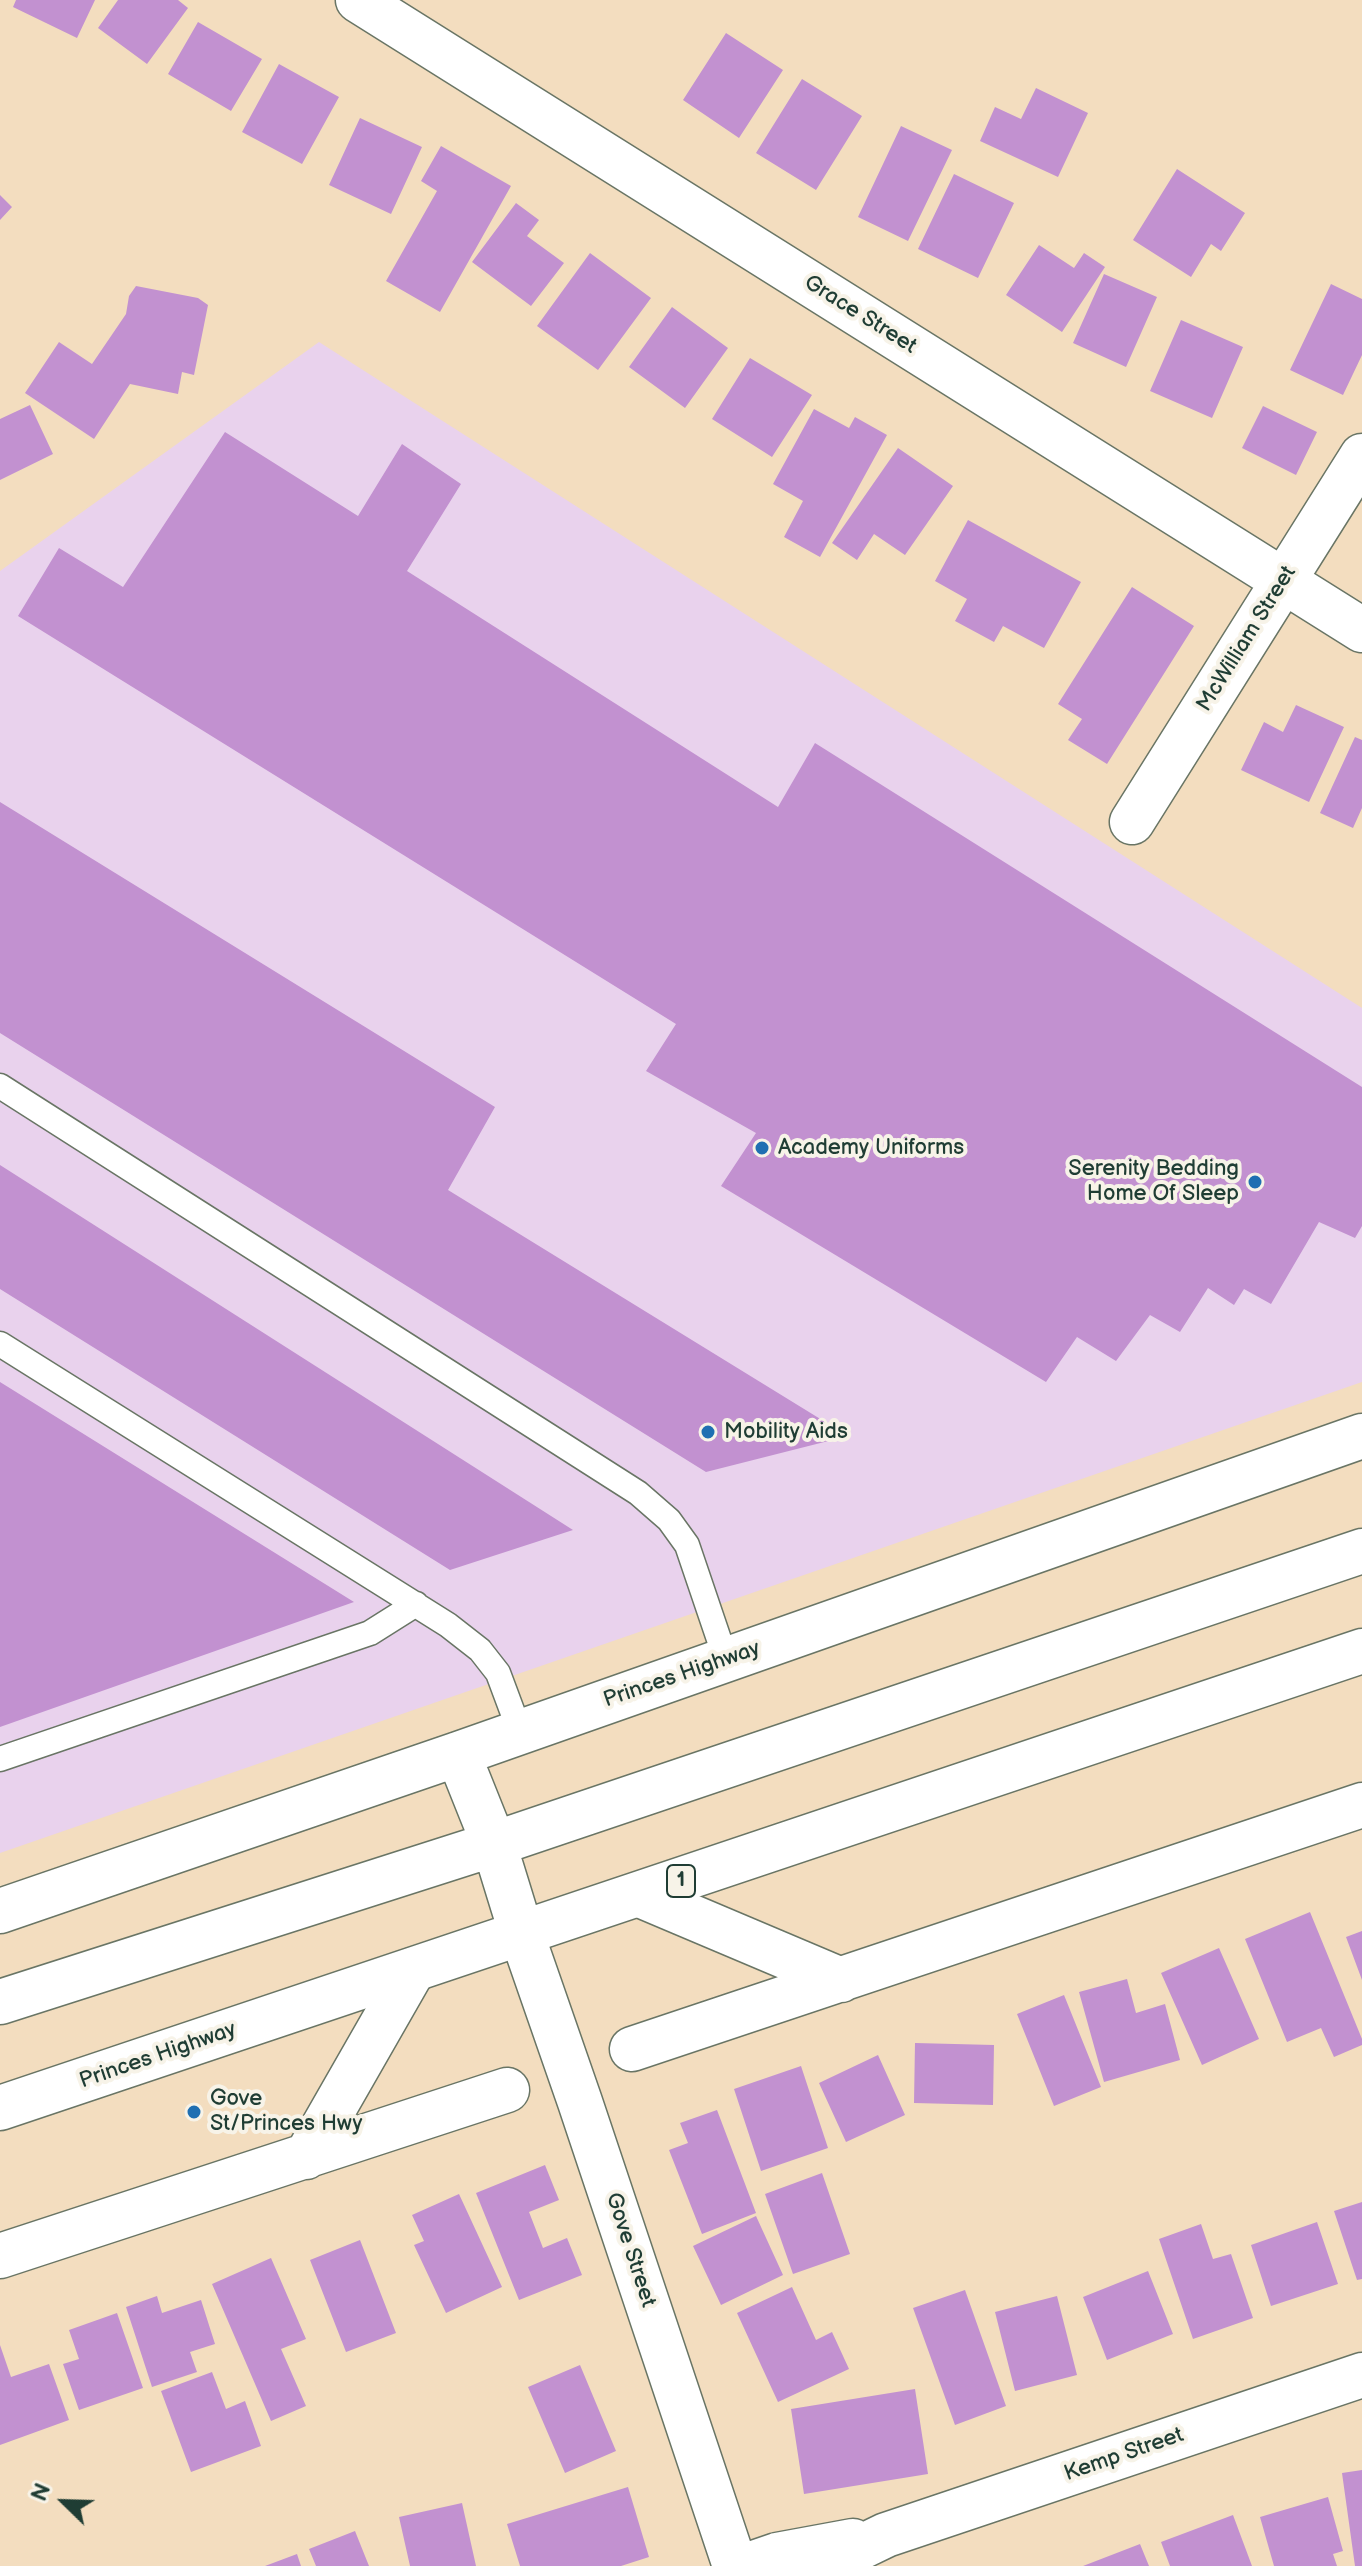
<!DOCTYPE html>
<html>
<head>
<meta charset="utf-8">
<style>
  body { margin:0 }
  #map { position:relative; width:1362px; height:2566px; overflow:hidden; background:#f3ddbf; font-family:"Balsamiq Sans",sans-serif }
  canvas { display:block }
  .north { position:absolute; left:24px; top:2462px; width:80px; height:80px; -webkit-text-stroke:6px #f7f3e8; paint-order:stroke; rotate:293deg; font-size:22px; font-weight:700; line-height:32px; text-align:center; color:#1f3d34 }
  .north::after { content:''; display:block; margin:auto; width:28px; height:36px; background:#1f3d34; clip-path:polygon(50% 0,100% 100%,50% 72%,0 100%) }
</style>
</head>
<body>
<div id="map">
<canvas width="1362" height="2566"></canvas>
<div class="north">N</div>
</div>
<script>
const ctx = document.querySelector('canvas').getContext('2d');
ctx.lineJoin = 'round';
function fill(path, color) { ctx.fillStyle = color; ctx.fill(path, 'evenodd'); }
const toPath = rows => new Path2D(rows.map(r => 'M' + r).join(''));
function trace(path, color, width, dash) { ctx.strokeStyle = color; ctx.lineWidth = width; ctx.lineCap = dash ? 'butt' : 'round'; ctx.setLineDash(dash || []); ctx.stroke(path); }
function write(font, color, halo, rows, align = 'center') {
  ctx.font = font + ' "Balsamiq Sans",sans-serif'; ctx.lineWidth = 8; ctx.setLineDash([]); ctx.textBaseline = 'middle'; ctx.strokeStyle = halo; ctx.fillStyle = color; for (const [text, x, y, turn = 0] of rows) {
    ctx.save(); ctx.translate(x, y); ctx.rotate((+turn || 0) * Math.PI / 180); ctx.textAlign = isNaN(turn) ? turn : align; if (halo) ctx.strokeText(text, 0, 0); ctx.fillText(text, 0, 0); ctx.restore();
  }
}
fill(toPath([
  [319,342,1362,1008,1362,1382,0,1853,0,571]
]), '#e9d2ed');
fill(toPath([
  [16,0,95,0,77,38,13,7],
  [118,0,178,0,188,8,147,64,98,28],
  [198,22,262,59,231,111,168,74],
  [726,33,783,70,739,138,683,100],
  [279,64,339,97,302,164,242,132],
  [802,79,862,116,816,190,756,153],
  [1036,88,1088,113,1058,177,980,141,995,107,1021,119],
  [360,118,422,147,391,214,329,185],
  [901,126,952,150,908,241,858,217],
  [441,146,511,186,440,312,386,281,437,191,421,181],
  [1177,169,1245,213,1221,251,1211,244,1191,277,1133,240],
  [954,174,1014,203,978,278,918,249],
  [0,195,12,207,0,220],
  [516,203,539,220,527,236,564,263,531,306,472,262],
  [1039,245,1074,268,1084,253,1105,267,1062,332,1006,295],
  [590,253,651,298,598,370,537,326],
  [1104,274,1157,297,1126,367,1073,343],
  [1331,284,1362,299,1362,355,1343,395,1290,370],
  [136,286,198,298,208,305,194,375,182,372,178,394,130,384,94,439,25,393,59,342,92,364,126,314,129,296],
  [672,307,728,348,685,408,629,367],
  [1181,320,1243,347,1212,418,1150,391],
  [750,358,812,395,772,457,712,419],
  [30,405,53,454,0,480,0,419],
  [1263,406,1317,432,1296,475,1242,448],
  [814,409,849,428,855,417,887,435,820,557,784,537,803,501,773,484],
  [225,432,358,516,402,444,461,484,407,571,778,807,815,743,1362,1087,1362,1226,1355,1238,1319,1222,1271,1304,1244,1289,1234,1305,1208,1288,1180,1332,1150,1315,1116,1361,1077,1337,1046,1382,721,1186,756,1133,646,1071,676,1024,18,616,59,548,123,587],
  [898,448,953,486,905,555,874,534,857,560,832,543],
  [968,520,1081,582,1044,648,1003,626,994,642,955,621,967,599,935,581],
  [1132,587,1194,626,1107,764,1068,740,1082,719,1058,704],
  [1296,705,1344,727,1309,802,1241,770,1264,722,1283,732],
  [1355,737,1362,740,1362,808,1353,828,1320,813],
  [0,802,495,1107,448,1190,848,1436,706,1472,0,1033],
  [0,1165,573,1530,450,1570,0,1289],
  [0,1382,354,1602,0,1727],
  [1310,1912,1362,2039,1362,2045,1334,2057,1321,2028,1287,2042,1245,1939],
  [1362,1931,1362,1980,1346,1937],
  [1219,1948,1259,2039,1202,2065,1161,1973],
  [1127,1979,1136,2013,1165,2004,1180,2060,1104,2082,1079,1992],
  [1064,1995,1101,2087,1054,2106,1017,2014],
  [915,2043,994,2045,993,2105,914,2103],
  [878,2055,905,2115,846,2142,819,2083],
  [801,2066,828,2148,761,2171,734,2089],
  [717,2110,756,2213,702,2234,669,2150,688,2143,680,2123],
  [545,2165,559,2200,529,2212,543,2248,567,2238,582,2275,519,2300,476,2193],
  [822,2173,850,2254,793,2274,765,2194],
  [459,2194,502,2287,446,2313,414,2245,424,2241,412,2215],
  [1362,2202,1362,2279,1357,2280,1334,2211],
  [756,2216,783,2275,721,2305,693,2246],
  [1317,2222,1338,2284,1271,2306,1251,2245],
  [1201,2224,1213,2259,1231,2254,1253,2318,1193,2339,1159,2239],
  [360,2240,396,2333,346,2352,310,2260],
  [271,2258,306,2339,281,2349,306,2406,271,2421,212,2284],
  [1148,2271,1173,2334,1107,2360,1083,2297],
  [792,2287,816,2340,832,2332,849,2369,778,2402,737,2313],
  [965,2290,1006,2406,955,2425,913,2308],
  [157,2296,162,2313,201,2300,215,2344,190,2352,197,2372,152,2387,126,2307],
  [1057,2296,1077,2375,1015,2391,995,2312],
  [117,2313,143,2388,79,2410,63,2364,79,2359,69,2330],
  [0,2345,11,2377,49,2364,69,2420,0,2445],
  [580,2365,616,2451,565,2473,528,2387],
  [212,2372,226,2409,245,2401,261,2446,191,2472,161,2391],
  [915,2389,928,2474,804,2494,791,2409],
  [1362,2470,1362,2566,1355,2566,1342,2473],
  [628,2487,649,2557,621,2566,520,2566,507,2524],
  [1328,2497,1343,2551,1333,2554,1337,2566,1274,2566,1260,2517],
  [462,2503,476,2566,410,2566,399,2517],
  [1233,2515,1252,2566,1170,2566,1161,2542],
  [355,2531,369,2566,316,2566,309,2549],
  [1140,2544,1149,2566,1083,2566],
  [297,2554,301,2566,265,2566]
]), '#c291d0');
const service = toPath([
  [0,1086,638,1493,669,1520,687,1545,726,1660],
  [0,1344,448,1625,480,1650,498,1673,520,1732],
  [0,1759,370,1633,416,1604]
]);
const minor = toPath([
  [358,0,1362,630],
  [1132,822,1362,456],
  [458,1754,494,1844],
  [640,1895,841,1980],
  [0,1911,458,1754,1362,1436],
  [522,1935,580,2102,735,2566],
  [632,2049,1362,1805],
  [306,2157,413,1970],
  [0,2256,507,2090],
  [745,2566,777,2555,853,2541],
  [822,2566,886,2535,1362,2375]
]);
const trunk = toPath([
  [494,1844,522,1935],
  [0,2002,494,1844,1362,1551],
  [0,2108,1362,1651]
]);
trace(service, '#697565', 27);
trace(minor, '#697565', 47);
trace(trunk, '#697565', 47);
trace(service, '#fff', 24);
trace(minor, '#fff', 44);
trace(trunk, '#fff', 44);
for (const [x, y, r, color] of [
  [762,1148,8,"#1f6fb2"],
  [1255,1182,8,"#1f6fb2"],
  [708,1432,8,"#1f6fb2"],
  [194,2112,8,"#1f6fb2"]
]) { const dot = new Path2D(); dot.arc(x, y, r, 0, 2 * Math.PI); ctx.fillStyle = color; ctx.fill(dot); trace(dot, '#f7f3e8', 3); }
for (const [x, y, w] of [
  [681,1881,28]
]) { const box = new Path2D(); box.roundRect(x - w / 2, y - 16, w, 32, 6); ctx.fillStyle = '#f7f3e8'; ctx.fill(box); trace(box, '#1f3d34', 2); }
write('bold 20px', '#1f3d34', null, [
  ["1",681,1881]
]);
write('22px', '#1f3d34', '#f7f3e8', [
  ["Grace Street",860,315,32],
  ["McWilliam Street",1247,639,-58],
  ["Princes Highway",682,1675,-19],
  ["Princes Highway",158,2056,-19],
  ["Gove Street",630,2250,72],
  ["Kemp Street",1124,2455,-19]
]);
write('22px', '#1f3d34', '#f7f3e8', [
  ["Academy Uniforms",778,1148],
  ["Serenity Bedding",1239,1169,"right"],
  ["Home Of Sleep",1239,1194,"right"],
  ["Mobility Aids",724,1432],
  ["Gove",210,2099],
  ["St/Princes Hwy",210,2124]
], 'left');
</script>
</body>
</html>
